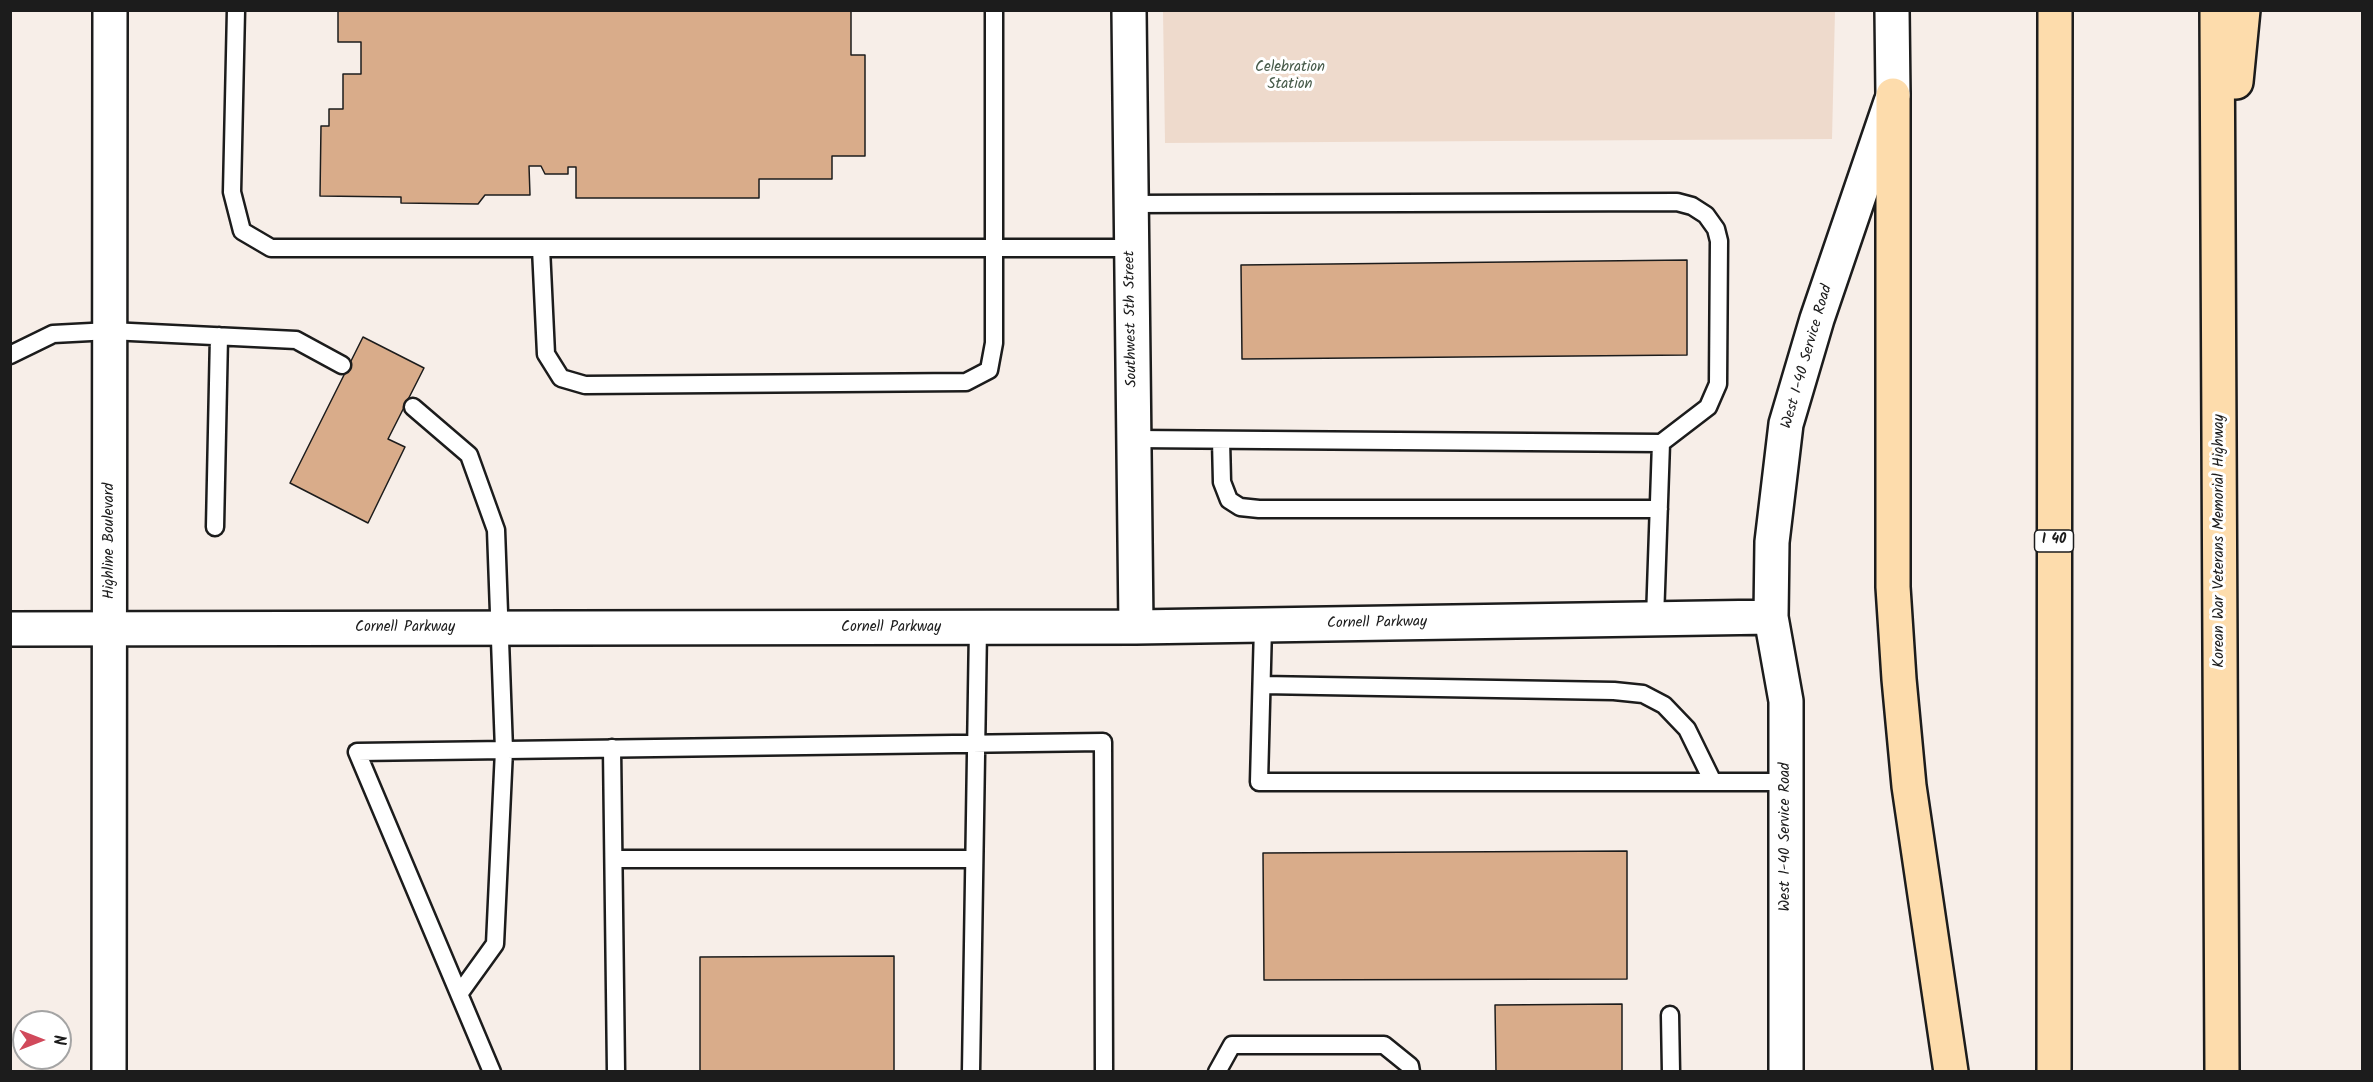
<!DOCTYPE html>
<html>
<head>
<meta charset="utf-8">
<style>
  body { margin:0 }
  #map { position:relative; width:2373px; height:1082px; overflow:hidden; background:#f7eee8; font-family:Kalam,sans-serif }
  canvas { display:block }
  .frame { position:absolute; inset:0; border:12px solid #1c1c1c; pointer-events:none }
  .north { position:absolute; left:12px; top:1010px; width:60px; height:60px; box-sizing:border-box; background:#fff; border:2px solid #a4a4a4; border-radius:50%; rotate:90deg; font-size:16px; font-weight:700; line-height:24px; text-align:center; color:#1c1c1c }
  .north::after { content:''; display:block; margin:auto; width:21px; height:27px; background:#d1495b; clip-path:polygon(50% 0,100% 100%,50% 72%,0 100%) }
</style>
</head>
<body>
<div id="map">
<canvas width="2373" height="1082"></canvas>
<div class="frame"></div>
<div class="north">N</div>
</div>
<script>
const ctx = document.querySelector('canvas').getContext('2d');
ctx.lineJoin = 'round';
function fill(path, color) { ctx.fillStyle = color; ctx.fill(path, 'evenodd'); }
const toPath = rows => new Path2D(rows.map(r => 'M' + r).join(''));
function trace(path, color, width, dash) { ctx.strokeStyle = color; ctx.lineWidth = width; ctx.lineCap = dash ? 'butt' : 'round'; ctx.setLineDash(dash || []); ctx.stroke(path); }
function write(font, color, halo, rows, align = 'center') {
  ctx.font = font + ' Kalam,sans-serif'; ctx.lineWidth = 6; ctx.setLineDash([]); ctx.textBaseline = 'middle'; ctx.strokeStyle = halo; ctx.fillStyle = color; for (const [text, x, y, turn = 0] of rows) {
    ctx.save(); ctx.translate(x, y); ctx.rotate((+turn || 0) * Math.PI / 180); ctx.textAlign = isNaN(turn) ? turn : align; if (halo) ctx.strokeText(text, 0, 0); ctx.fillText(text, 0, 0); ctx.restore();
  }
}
fill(toPath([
  [1163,11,1835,11,1832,139,1165,143]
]), '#eedacc');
const building = toPath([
  [338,10,851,10,851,55,865,55,865,156,832,156,832,179,759,179,759,198,576,198,576,167,568,167,568,174,545,174,541,166,529,166,530,195,485,195,478,204,401,203,401,197,320,196,321,126,329,126,329,109,343,109,343,74,361,74,361,42,338,42,338,10],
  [1687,260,1687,355,1242,359,1241,265,1687,260],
  [363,337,424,368,388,439,405,447,368,523,290,483,363,337],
  [1627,851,1627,979,1264,980,1263,853,1627,851],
  [894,956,894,1072,700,1072,700,957,894,956],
  [1622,1004,1622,1072,1496,1072,1495,1005,1622,1004]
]);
fill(building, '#d9ac8a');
trace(building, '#1c1c1c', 1.5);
const lane = toPath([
  [236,10,232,192,242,231,271,248,1131,248],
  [1131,204,1677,202,1692,206,1706,215,1716,229,1719,241,1718,384,1708,407,1661,443,1655,619],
  [541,248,546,354,561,378,585,385,966,382,989,370,994,343,994,10],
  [10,355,53,334,110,331,296,340,342,365],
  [413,407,469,455,496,530,504,750,495,944,459,994],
  [1134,439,1661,443],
  [1221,440,1222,482,1229,500,1240,507,1259,509,1659,509],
  [215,527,219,336],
  [1263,626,1259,782,1786,782],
  [1262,685,1614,691,1643,694,1664,705,1687,729,1713,782],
  [612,748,616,1072],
  [614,859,974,859],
  [1670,1015,1671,1072],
  [492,1072,357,752,1103,742,1104,1072],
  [971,1072,978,628],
  [1217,1072,1232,1045,1384,1045,1410,1066,1411,1072]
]);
const street = toPath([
  [1129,10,1136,627],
  [10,629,1136,627,1771,617],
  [1786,1072,1786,701,1771,617,1772,542,1786,424,1817,319,1891,102]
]);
const secondary = toPath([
  [1892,10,1893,95],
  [109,1072,110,10]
]);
const highway = toPath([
  [2217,10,2222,1072],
  [2236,82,2243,10],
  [1893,95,1893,587,1899,679,1909,786,1951,1072],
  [2054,1072,2055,10]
]);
trace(lane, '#1c1c1c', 21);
trace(street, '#1c1c1c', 38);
trace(secondary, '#1c1c1c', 38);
trace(highway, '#1c1c1c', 38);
trace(lane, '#fff', 16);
trace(street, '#fff', 33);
trace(secondary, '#fff', 33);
trace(highway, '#fddcac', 33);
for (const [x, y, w] of [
  [2054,541,39]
]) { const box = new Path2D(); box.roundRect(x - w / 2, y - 11, w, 22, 4.5); ctx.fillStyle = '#fff'; ctx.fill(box); trace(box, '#1c1c1c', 1.5); }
write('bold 14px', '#1c1c1c', null, [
  ["I 40",2054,541]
]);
write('15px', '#465a49', '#fff', [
  ["Celebration",1290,68],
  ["Station",1290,85]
]);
write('15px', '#1c1c1c', '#fff', [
  ["Southwest 5th Street",1132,319,-91],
  ["West I-40 Service Road",1808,357,-74],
  ["Highline Boulevard",110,541,-90],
  ["Korean War Veterans Memorial Highway",2220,541,-90],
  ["Cornell Parkway",1377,624,-1],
  ["Cornell Parkway",405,628],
  ["Cornell Parkway",891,628],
  ["West I-40 Service Road",1786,837,-90]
]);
</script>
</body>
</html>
